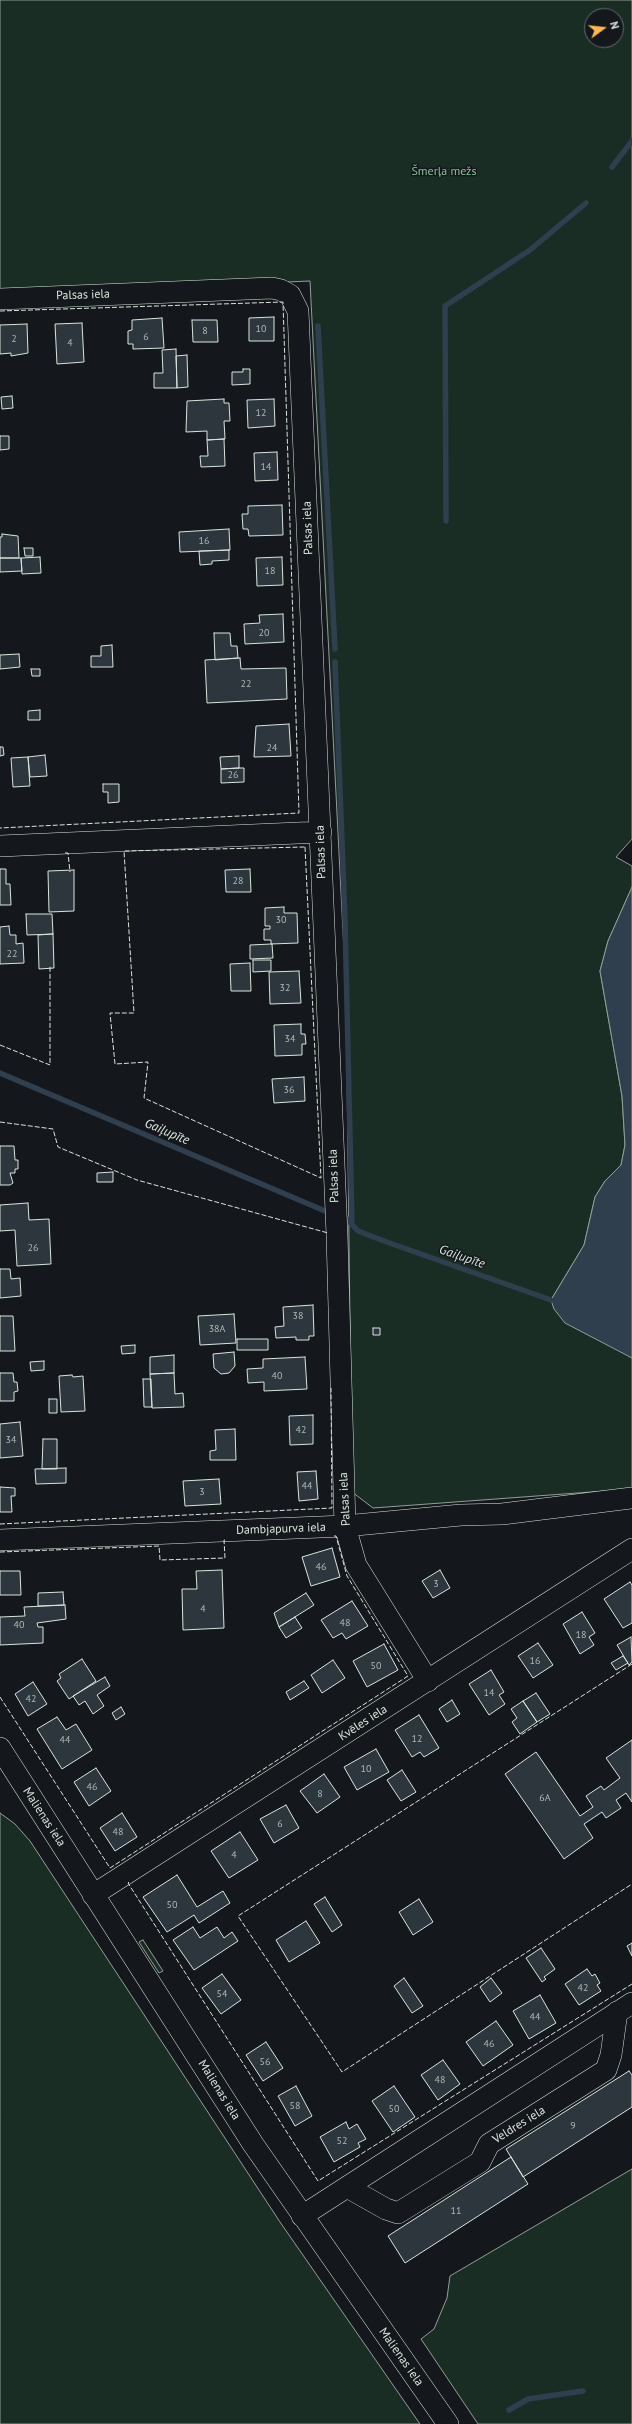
<!DOCTYPE html>
<html>
<head>
<meta charset="utf-8">
<style>
  body { margin:0 }
  #map { position:relative; width:632px; height:2424px; overflow:hidden; background:#14181c; font-family:"PT Sans",sans-serif }
  canvas { display:block }
  .north { position:absolute; left:584px; top:8px; width:40px; height:40px; box-sizing:border-box; background:#14181c; border:1px solid #626a69; border-radius:50%; rotate:75deg; font-size:11px; font-weight:700; line-height:16px; text-align:center; color:#d8e6dc }
  .north::after { content:''; display:block; margin:auto; width:14px; height:18px; background:#ffb74d; clip-path:polygon(50% 0,100% 100%,50% 72%,0 100%) }
</style>
</head>
<body>
<div id="map">
<canvas width="632" height="2424"></canvas>
<div class="north">N</div>
</div>
<script>
const ctx = document.querySelector('canvas').getContext('2d');
ctx.lineJoin = 'round';
function fill(path, color) { ctx.fillStyle = color; ctx.fill(path, 'evenodd'); }
const toPath = rows => new Path2D(rows.map(r => 'M' + r).join(''));
function trace(path, color, width, dash) { ctx.strokeStyle = color; ctx.lineWidth = width; ctx.lineCap = dash ? 'butt' : 'round'; ctx.setLineDash(dash || []); ctx.stroke(path); }
function write(font, color, halo, rows, align = 'center') {
  ctx.font = font + ' "PT Sans",sans-serif'; ctx.lineWidth = 3; ctx.setLineDash([]); ctx.textBaseline = 'middle'; ctx.strokeStyle = halo; ctx.fillStyle = color; for (const [text, x, y, turn = 0] of rows) {
    ctx.save(); ctx.translate(x, y); ctx.rotate((+turn || 0) * Math.PI / 180); ctx.textAlign = isNaN(turn) ? turn : align; if (halo) ctx.strokeText(text, 0, 0); ctx.fillText(text, 0, 0); ctx.restore();
  }
}
const green = toPath([
  [0,0,632,0,632,839,616,857,632,866,632,887,608,941,600,971,622,1096,625,1145,621,1165,605,1181,595,1197,584,1245,551,1300,632,1358,632,1489,373,1508,352,1492,346,991,310,281,0,294,0,0],
  [592,16,616,16,616,40,592,40,592,16],
  [0,1813,15,1824,30,1841,280,2222,420,2424,0,2424,0,1813],
  [143,1940,163,1971,159,1973,139,1942,143,1940],
  [632,2169,632,2424,478,2424,421,2339,434,2329,447,2298,450,2276,632,2169]
]);
fill(green, '#1a2d24');
trace(green, '#939e99', 1);
const water = toPath([
  [632,887,632,1358,565,1323,554,1309,551,1300,584,1245,595,1197,605,1181,621,1165,625,1145,622,1096,600,971,608,941,632,887]
]);
fill(water, '#2f3f4d');
trace(water, '#939e99', 1);
trace(toPath([
  [612,167,632,141],
  [318,326,335,649],
  [446,521,445,306,530,250,586,203],
  [335,662,345,919,352,1224],
  [0,1073,325,1211],
  [347,1219,358,1231,384,1241,551,1300],
  [509,2410,528,2399,583,2391]
]), '#2f3f4d', 5.5);
const building = toPath([
  [274,317,274,341,249,341,249,318,274,317],
  [162,318,164,348,133,349,133,344,128,344,128,331,132,330,132,320,162,318],
  [192,320,217,320,218,342,193,342,192,320],
  [82,323,84,362,57,364,55,324,82,323],
  [27,324,28,353,11,356,11,353,0,354,0,325,27,324],
  [176,349,177,388,154,388,154,373,163,373,162,350,176,349],
  [187,355,188,387,177,388,176,356,187,355],
  [243,369,250,369,250,384,232,385,232,372,243,372,243,369],
  [12,396,13,408,2,409,1,397,12,396],
  [224,399,224,403,229,403,230,421,224,421,225,439,207,440,207,431,186,432,187,401,224,399],
  [274,399,275,426,248,428,247,400,274,399],
  [0,436,9,436,9,449,0,450,0,436],
  [224,439,225,466,201,467,200,456,208,456,207,440,224,439],
  [277,452,278,480,255,481,254,453,277,452],
  [282,505,283,535,249,536,248,529,243,529,242,514,248,514,248,506,282,505],
  [229,529,230,550,180,552,179,532,229,529],
  [2,534,18,536,19,558,0,558,0,537,2,537,2,534],
  [24,548,33,548,33,556,25,556,24,548],
  [229,550,229,560,212,561,212,564,200,565,199,551,229,550],
  [40,557,41,573,22,574,21,558,40,557],
  [282,557,283,585,257,586,256,558,282,557],
  [0,558,21,558,22,571,0,572,0,558],
  [283,614,284,642,245,644,244,624,260,623,259,615,283,614],
  [214,633,230,633,231,646,237,646,238,658,215,660,214,633],
  [112,645,113,667,91,667,91,656,101,656,101,646,112,645],
  [19,654,20,667,0,669,0,655,19,654],
  [240,658,241,669,286,668,287,699,207,703,205,660,240,658],
  [31,669,40,669,40,676,32,676,31,669],
  [40,710,40,720,28,720,28,711,40,710],
  [289,724,291,756,254,757,256,726,289,724],
  [0,747,3,747,4,755,0,756,0,747],
  [45,755,47,776,30,777,28,757,45,755],
  [239,756,239,768,221,769,220,757,239,756],
  [28,757,30,786,13,787,11,758,28,757],
  [239,768,244,768,244,782,221,783,221,769,239,768],
  [103,784,119,784,119,802,108,803,108,792,103,792,103,784],
  [0,869,6,869,6,884,10,884,11,905,0,905,0,869],
  [250,869,251,892,226,892,225,870,250,869],
  [74,870,74,911,49,912,48,871,74,870],
  [284,907,284,913,297,913,298,943,271,944,271,940,264,940,264,929,270,929,270,926,265,926,265,908,284,907],
  [26,914,52,914,53,934,27,935,26,914],
  [9,926,10,935,16,935,16,944,23,943,24,963,0,964,0,927,9,926],
  [53,934,54,968,39,969,38,935,53,934],
  [272,944,273,958,250,959,250,945,272,944],
  [253,960,271,960,271,971,253,972,253,960],
  [250,963,251,991,231,991,230,964,250,963],
  [299,971,301,1003,270,1004,269,972,299,971],
  [301,1024,301,1034,305,1034,306,1044,302,1044,302,1055,275,1056,274,1025,301,1024],
  [304,1077,305,1101,274,1103,272,1079,304,1077],
  [0,1146,14,1146,15,1160,18,1160,18,1169,15,1169,15,1173,10,1173,13,1183,10,1185,0,1185,0,1146],
  [113,1172,113,1182,97,1182,97,1173,113,1172],
  [28,1203,29,1220,49,1219,51,1264,17,1266,15,1230,0,1231,0,1205,28,1203],
  [0,1269,10,1269,11,1279,20,1278,21,1296,0,1298,0,1269],
  [313,1305,314,1336,309,1336,309,1340,296,1340,296,1337,276,1338,275,1327,284,1326,283,1307,313,1305],
  [234,1314,236,1343,200,1345,198,1316,234,1314],
  [0,1316,13,1316,15,1351,0,1351,0,1316],
  [373,1328,380,1328,380,1335,373,1335,373,1328],
  [237,1339,268,1339,268,1350,237,1350,237,1339],
  [135,1345,135,1353,122,1354,121,1346,135,1345],
  [234,1352,235,1366,229,1373,221,1374,214,1368,213,1354,234,1352],
  [174,1355,174,1373,150,1374,150,1357,174,1355],
  [305,1357,307,1389,264,1391,264,1382,248,1383,247,1369,263,1368,263,1359,305,1357],
  [44,1361,44,1370,31,1371,30,1362,44,1361],
  [0,1373,13,1373,14,1382,17,1382,18,1391,14,1392,14,1401,0,1401,0,1373],
  [174,1373,175,1394,183,1393,184,1407,152,1408,150,1374,174,1373],
  [72,1375,73,1377,83,1376,85,1411,61,1412,59,1376,72,1375],
  [143,1379,151,1379,152,1407,144,1407,143,1379],
  [49,1399,57,1399,57,1413,49,1413,49,1399],
  [313,1415,313,1444,290,1445,289,1416,313,1415],
  [20,1422,23,1456,0,1458,0,1424,20,1422],
  [235,1429,236,1460,210,1460,210,1451,216,1450,215,1430,235,1429],
  [43,1439,57,1439,57,1469,42,1469,43,1439],
  [66,1468,66,1483,36,1484,35,1469,66,1468],
  [316,1471,318,1499,299,1501,297,1472,316,1471],
  [219,1479,221,1504,185,1506,183,1481,219,1479],
  [0,1487,15,1488,15,1496,11,1496,12,1512,0,1512,0,1487],
  [332,1548,340,1577,311,1586,302,1557,332,1548],
  [222,1570,224,1628,183,1630,182,1589,197,1589,196,1571,222,1570],
  [440,1570,450,1588,433,1598,422,1581,440,1570],
  [0,1571,20,1571,21,1595,0,1595,0,1571],
  [630,1582,632,1585,632,1623,623,1628,604,1599,630,1582],
  [63,1592,64,1605,38,1606,38,1593,63,1592],
  [306,1593,314,1605,279,1627,274,1613,306,1593],
  [352,1601,368,1626,346,1639,342,1633,333,1638,321,1620,352,1601],
  [65,1605,66,1619,37,1623,38,1627,43,1627,43,1643,0,1645,0,1617,25,1616,24,1607,65,1605],
  [582,1612,595,1633,589,1637,594,1645,580,1654,563,1624,582,1612],
  [295,1617,302,1628,286,1638,279,1627,295,1617],
  [631,1637,632,1662,629,1665,617,1645,631,1637],
  [538,1643,553,1665,533,1678,518,1656,538,1643],
  [384,1644,398,1670,367,1687,353,1661,384,1644],
  [623,1656,628,1663,616,1670,611,1663,623,1656],
  [82,1659,96,1681,69,1699,57,1681,61,1678,59,1674,82,1659],
  [333,1660,345,1678,322,1693,311,1675,333,1660],
  [491,1670,504,1692,499,1695,505,1704,489,1715,469,1684,491,1670],
  [105,1677,110,1686,97,1695,104,1706,93,1714,85,1701,79,1705,73,1696,105,1677],
  [304,1681,309,1688,290,1700,286,1692,304,1681],
  [33,1682,47,1704,28,1716,15,1694,33,1682],
  [536,1693,550,1714,537,1722,523,1701,536,1693],
  [452,1700,460,1714,447,1722,439,1709,452,1700],
  [523,1701,537,1722,520,1734,512,1722,517,1718,511,1709,523,1701],
  [121,1707,125,1714,116,1720,112,1713,121,1707],
  [419,1715,439,1748,424,1757,420,1752,412,1757,395,1730,419,1715],
  [57,1717,66,1730,76,1724,92,1750,62,1769,37,1729,57,1717],
  [632,1740,632,1802,626,1793,616,1800,621,1808,606,1818,602,1812,584,1824,593,1838,564,1859,505,1774,536,1752,580,1816,593,1807,586,1796,601,1786,604,1790,620,1778,606,1758,632,1740],
  [376,1749,389,1772,357,1790,344,1767,376,1749],
  [96,1768,111,1791,89,1806,74,1782,96,1768],
  [402,1770,416,1792,401,1801,387,1780,402,1770],
  [324,1774,340,1797,317,1813,300,1791,324,1774],
  [286,1805,299,1828,274,1843,260,1819,286,1805],
  [122,1813,137,1837,115,1851,100,1828,122,1813],
  [240,1832,258,1860,229,1878,211,1851,240,1832],
  [177,1875,197,1907,223,1891,230,1903,199,1923,194,1915,167,1932,143,1897,177,1875],
  [325,1897,342,1925,332,1932,314,1904,325,1897],
  [419,1899,433,1922,413,1935,399,1912,419,1899],
  [306,1921,320,1943,289,1962,276,1940,306,1921],
  [193,1927,200,1938,217,1927,224,1938,232,1932,238,1941,194,1970,173,1940,193,1927],
  [632,1943,632,1956,627,1946,632,1943],
  [541,1948,555,1969,544,1977,546,1979,542,1982,526,1958,541,1948],
  [587,1969,592,1976,595,1974,600,1983,597,1985,601,1991,579,2005,565,1984,587,1969],
  [222,1974,241,2000,221,2014,202,1988,222,1974],
  [404,1978,423,2006,412,2013,394,1986,404,1978],
  [491,1978,502,1993,490,2002,480,1987,491,1978],
  [540,1995,556,2023,529,2039,513,2011,540,1995],
  [496,2021,513,2045,483,2066,466,2042,496,2021],
  [266,2042,283,2068,263,2081,246,2055,266,2042],
  [443,2060,460,2084,438,2100,421,2075,443,2060],
  [629,2071,632,2075,632,2107,523,2177,506,2149,629,2071],
  [296,2086,312,2116,295,2126,278,2096,296,2086],
  [394,2086,415,2117,393,2132,372,2101,394,2086],
  [346,2122,349,2129,357,2124,366,2139,358,2143,360,2147,334,2162,320,2137,346,2122],
  [511,2157,528,2184,405,2263,388,2236,511,2157]
]);
fill(building, '#2c363c');
trace(building, '#d8e6dc', 1);
const minor = toPath([
  [0,299,272,288,281,290,290,295,298,311,337,1235,345,1526,356,1565,428,1681],
  [0,846,321,832],
  [0,1540,345,1526,461,1515,502,1514,632,1498],
  [0,1748,253,2144,448,2424],
  [93,1895,632,1549],
  [347,2187,386,2209,398,2213,480,2162,489,2144,606,2070,611,2055,617,2012],
  [302,2216,632,2003]
]);
trace(minor, '#d8e6dc', 22);
trace(minor, '#14181c', 21);
trace(toPath([
  [0,311,283,302,299,813,0,828],
  [305,847,321,1178,144,1098,148,1062,115,1064,110,1013,134,1013,124,851,305,847],
  [65,853,68,853,70,872],
  [0,1045,50,1065,50,966],
  [0,1122,53,1129,58,1147,137,1180,328,1233],
  [0,1524,332,1508,331,1388],
  [0,1552,159,1546,160,1560,225,1558,224,1540,226,1540],
  [632,1664,238,1916,342,2072,632,1884],
  [0,1697,110,1868,408,1676,347,1576,336,1536,334,1536],
  [129,1882,128,1883,318,2181,632,1984]
]), '#d8e6dc', 1, [5, 2]);
write('10px', '#adbab4', null, [
  ["10",261,329],
  ["8",205,331],
  ["6",146,337],
  ["2",14,339],
  ["4",70,343],
  ["12",261,413],
  ["14",266,467],
  ["16",204,541],
  ["18",270,571],
  ["20",264,633],
  ["22",246,684],
  ["24",272,748],
  ["26",233,775],
  ["28",238,881],
  ["30",281,920],
  ["22",12,954],
  ["32",285,988],
  ["34",290,1039],
  ["36",289,1090],
  ["26",33,1248],
  ["38",298,1316],
  ["38A",217,1329],
  ["40",277,1376],
  ["42",301,1430],
  ["34",11,1440],
  ["44",307,1486],
  ["3",202,1492],
  ["46",321,1567],
  ["3",436,1584],
  ["4",203,1609],
  ["48",345,1623],
  ["40",19,1625],
  ["18",581,1635],
  ["16",535,1661],
  ["50",376,1666],
  ["14",489,1693],
  ["42",31,1699],
  ["12",417,1739],
  ["44",65,1740],
  ["10",366,1769],
  ["46",92,1787],
  ["8",320,1794],
  ["6A",545,1798],
  ["6",280,1824],
  ["48",118,1832],
  ["4",234,1855],
  ["50",172,1905],
  ["42",583,1988],
  ["54",222,1994],
  ["44",535,2017],
  ["46",489,2044],
  ["56",265,2062],
  ["48",440,2080],
  ["58",295,2106],
  ["50",394,2109],
  ["9",573,2126],
  ["52",342,2141],
  ["11",456,2211]
]);
write('12px', '#8ac095', '#14181c', [
  ["Šmerļa mežs",444,172]
]);
write('12px', '#d8e6dc', '#14181c', [
  ["Palsas iela",83,295,-2],
  ["Palsas iela",308,528,-92],
  ["Palsas iela",321,852,-92],
  ["Palsas iela",334,1176,-92],
  ["Palsas iela",345,1499,-93],
  ["Dambjapurva iela",281,1529,-2],
  ["Kvēles iela",363,1723,-33],
  ["Malienas iela",44,1817,57],
  ["Malienas iela",219,2090,58],
  ["Veldres iela",519,2125,-32],
  ["Malienas iela",401,2357,55]
]);
write('italic 13px', '#d8e6dc', '#14181c', [
  ["Gaiļupīte",167,1132,23],
  ["Gaiļupīte",462,1257,19]
]);
</script>
</body>
</html>
